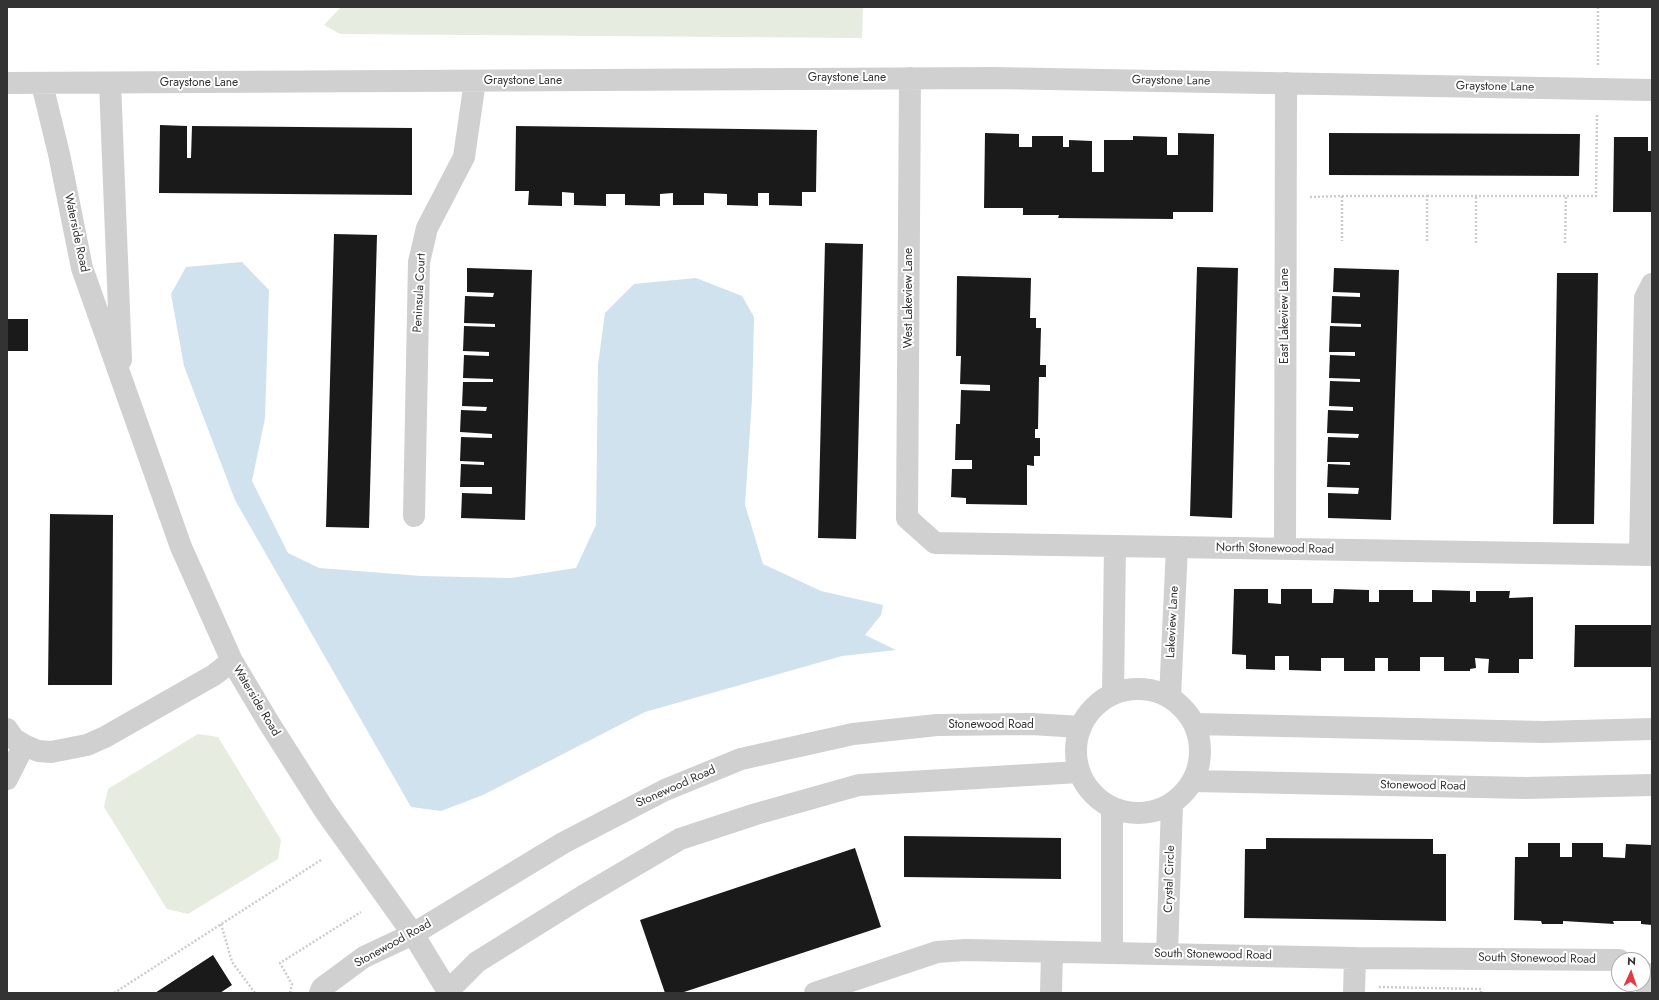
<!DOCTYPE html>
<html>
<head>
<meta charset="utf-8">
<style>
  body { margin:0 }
  #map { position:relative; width:1659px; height:1000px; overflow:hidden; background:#fff; font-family:Jost,sans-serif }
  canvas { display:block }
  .frame { position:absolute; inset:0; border:8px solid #333; pointer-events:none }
  .north { position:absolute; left:1611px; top:952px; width:40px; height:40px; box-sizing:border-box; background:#fff; border:1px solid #adadad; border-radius:50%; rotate:3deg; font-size:11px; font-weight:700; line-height:16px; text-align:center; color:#333 }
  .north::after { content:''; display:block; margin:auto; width:14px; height:18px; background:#e63946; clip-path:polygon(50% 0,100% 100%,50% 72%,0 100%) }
</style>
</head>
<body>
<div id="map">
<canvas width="1659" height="1000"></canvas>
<div class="frame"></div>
<div class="north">N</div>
</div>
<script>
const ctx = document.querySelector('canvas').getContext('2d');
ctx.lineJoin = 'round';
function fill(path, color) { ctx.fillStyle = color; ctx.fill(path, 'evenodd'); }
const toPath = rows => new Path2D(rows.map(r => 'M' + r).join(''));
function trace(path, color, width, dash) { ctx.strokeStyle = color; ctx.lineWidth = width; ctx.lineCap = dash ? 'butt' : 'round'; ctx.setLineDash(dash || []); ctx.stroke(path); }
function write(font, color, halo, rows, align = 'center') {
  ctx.font = font + ' Jost,sans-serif'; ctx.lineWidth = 4; ctx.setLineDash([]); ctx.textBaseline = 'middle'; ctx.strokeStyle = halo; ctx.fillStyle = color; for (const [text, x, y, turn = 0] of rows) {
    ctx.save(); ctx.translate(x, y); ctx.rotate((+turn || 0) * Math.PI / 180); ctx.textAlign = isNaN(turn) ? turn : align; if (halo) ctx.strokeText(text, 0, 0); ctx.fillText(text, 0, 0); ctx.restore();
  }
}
fill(toPath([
  [341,7,863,7,862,38,340,34,324,25],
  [198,734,218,737,281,840,278,859,188,914,167,909,104,807,108,789]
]), '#e6ecdf');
fill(toPath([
  [242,262,269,290,265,418,252,481,288,553,319,568,421,576,511,578,576,568,596,525,598,365,605,313,634,284,696,278,742,296,754,317,752,399,745,505,763,564,821,591,883,605,881,615,865,635,896,650,842,656,645,712,483,795,441,811,411,807,235,500,184,366,171,294,186,267]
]), '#cfe2ee');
fill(toPath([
  [160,125,187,126,187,158,191,158,192,126,412,128,412,195,159,193],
  [516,126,817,130,816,192,802,192,802,206,769,205,769,193,758,193,758,206,727,205,727,194,704,193,704,205,673,205,673,193,660,194,660,206,625,205,625,194,606,194,606,206,574,205,574,193,562,192,562,206,528,205,529,191,515,191],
  [985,133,1019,134,1019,147,1032,147,1032,136,1063,136,1063,147,1069,147,1069,140,1092,141,1092,172,1104,172,1104,140,1133,140,1133,136,1167,137,1167,155,1178,155,1178,133,1214,134,1213,212,1173,212,1173,219,1058,218,1059,215,1023,215,1023,208,984,208],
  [1329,133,1580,134,1579,176,1329,175],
  [1614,137,1648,137,1648,151,1652,151,1652,212,1613,212],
  [334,234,377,235,369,528,326,527],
  [825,243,863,244,856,539,818,538],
  [1197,267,1238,268,1232,518,1190,516],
  [467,268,532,270,525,520,461,518,462,493,492,494,492,487,460,487,461,464,484,465,484,462,460,461,461,437,492,438,492,434,460,432,461,410,486,411,487,407,462,406,463,382,493,382,493,379,463,378,464,355,489,356,489,352,463,351,464,326,495,327,495,324,464,323,465,296,493,297,494,293,467,292],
  [1334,268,1399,270,1391,520,1328,518,1328,493,1358,494,1359,488,1327,487,1328,464,1350,465,1350,462,1327,462,1328,437,1358,438,1359,434,1327,433,1328,410,1353,411,1353,407,1329,406,1330,381,1360,382,1360,379,1329,378,1330,355,1355,356,1355,352,1329,352,1330,326,1361,327,1361,324,1331,323,1332,296,1360,297,1360,293,1333,292],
  [1557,273,1598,273,1594,524,1553,524],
  [957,276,1031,278,1030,318,1036,318,1036,328,1041,328,1040,365,1046,365,1046,377,1039,377,1038,429,1035,429,1035,438,1040,438,1040,456,1034,456,1034,466,1027,465,1027,505,966,504,966,498,951,497,952,469,972,469,972,460,955,460,956,424,960,424,961,390,990,391,990,385,960,384,961,356,956,356],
  [7,319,28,319,28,351,7,351],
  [50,514,113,515,112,685,48,685],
  [1234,589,1268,589,1268,603,1281,604,1281,589,1312,589,1312,603,1333,603,1334,589,1369,590,1369,602,1379,602,1379,590,1413,590,1413,602,1432,602,1432,590,1470,591,1470,602,1476,602,1476,591,1510,591,1509,598,1533,597,1533,659,1519,659,1519,673,1488,673,1489,659,1475,658,1476,668,1470,669,1470,671,1444,671,1444,657,1420,657,1420,671,1388,671,1388,658,1375,658,1375,671,1344,671,1344,658,1321,658,1321,671,1289,670,1289,656,1275,656,1275,670,1246,669,1246,655,1232,654],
  [1575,625,1652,625,1652,667,1574,667],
  [904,836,1061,838,1061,879,904,877],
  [1266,838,1433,839,1433,854,1446,854,1446,921,1244,918,1245,849,1266,849],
  [1528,843,1560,843,1560,857,1572,857,1572,843,1603,843,1603,857,1625,858,1626,844,1652,845,1652,925,1641,924,1641,921,1613,921,1614,924,1563,921,1563,924,1542,924,1541,921,1514,920,1515,857,1528,857],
  [855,848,881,927,681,993,665,993,640,920],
  [213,955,232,985,220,993,155,993]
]), '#1a1a1a');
trace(toPath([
  [1598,65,1598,7],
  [1342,196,1427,196,1427,242],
  [1427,196,1596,196,1597,114],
  [1310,197,1342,196,1342,241],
  [1476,243,1476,196],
  [1565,243,1566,196],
  [221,924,232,962,255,993],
  [1379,987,1481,989,1481,993],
  [114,993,321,860],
  [290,993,292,984,280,963,361,912]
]), '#cdcdcd', 2.5, [2, 2]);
trace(toPath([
  [910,78,907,518,935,543,1652,555],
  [7,83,993,78,1652,90],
  [110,83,121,360],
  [42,84,59,154,82,268,181,547,232,661,269,723,325,811,413,934,449,993],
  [414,516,419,262,427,228,464,157,475,81],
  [1285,549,1286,83],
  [1640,555,1645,298,1652,284],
  '1076 751a62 62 0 1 1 124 0a62 62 0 1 1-124 0Z',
  [1113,694,1115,546],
  [1170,697,1177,547],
  [1195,724,1543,732,1652,729],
  [7,729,14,739,24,745,38,751,51,752,87,745,105,737,214,675,232,661],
  [7,779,24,745],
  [1194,781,1526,788,1652,785],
  [1112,808,1112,952],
  [1167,954,1172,805],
  [320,993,322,988,364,957,413,934,563,843,665,790,741,759,853,734,937,725,1031,724,1081,727],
  [446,993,477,962,583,896,680,839,756,814,859,785,1079,772],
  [815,993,937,952,965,950,1355,958,1619,960],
  [1051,993,1052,952],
  [1354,993,1355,958],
  [1647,993,1647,979,1652,974]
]), '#d0d0d0', 22);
write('12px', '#333', '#fff', [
  ["Graystone Lane",847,78],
  ["Graystone Lane",523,81],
  ["Graystone Lane",1171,81,1],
  ["Graystone Lane",199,83],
  ["Graystone Lane",1495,87,1],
  ["Waterside Road",76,233,78],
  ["Peninsula Court",420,293,-87],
  ["West Lakeview Lane",909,298,-90],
  ["East Lakeview Lane",1285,316,-90],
  ["North Stonewood Road",1275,549,1],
  ["Lakeview Lane",1173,622,-87],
  ["Waterside Road",256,701,59],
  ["Stonewood Road",991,725],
  ["Stonewood Road",1423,786,1],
  ["Stonewood Road",676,787,-24],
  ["Crystal Circle",1170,879,-88],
  ["Stonewood Road",393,944,-29],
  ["South Stonewood Road",1213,955,1],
  ["South Stonewood Road",1537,959,1]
]);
</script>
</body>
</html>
